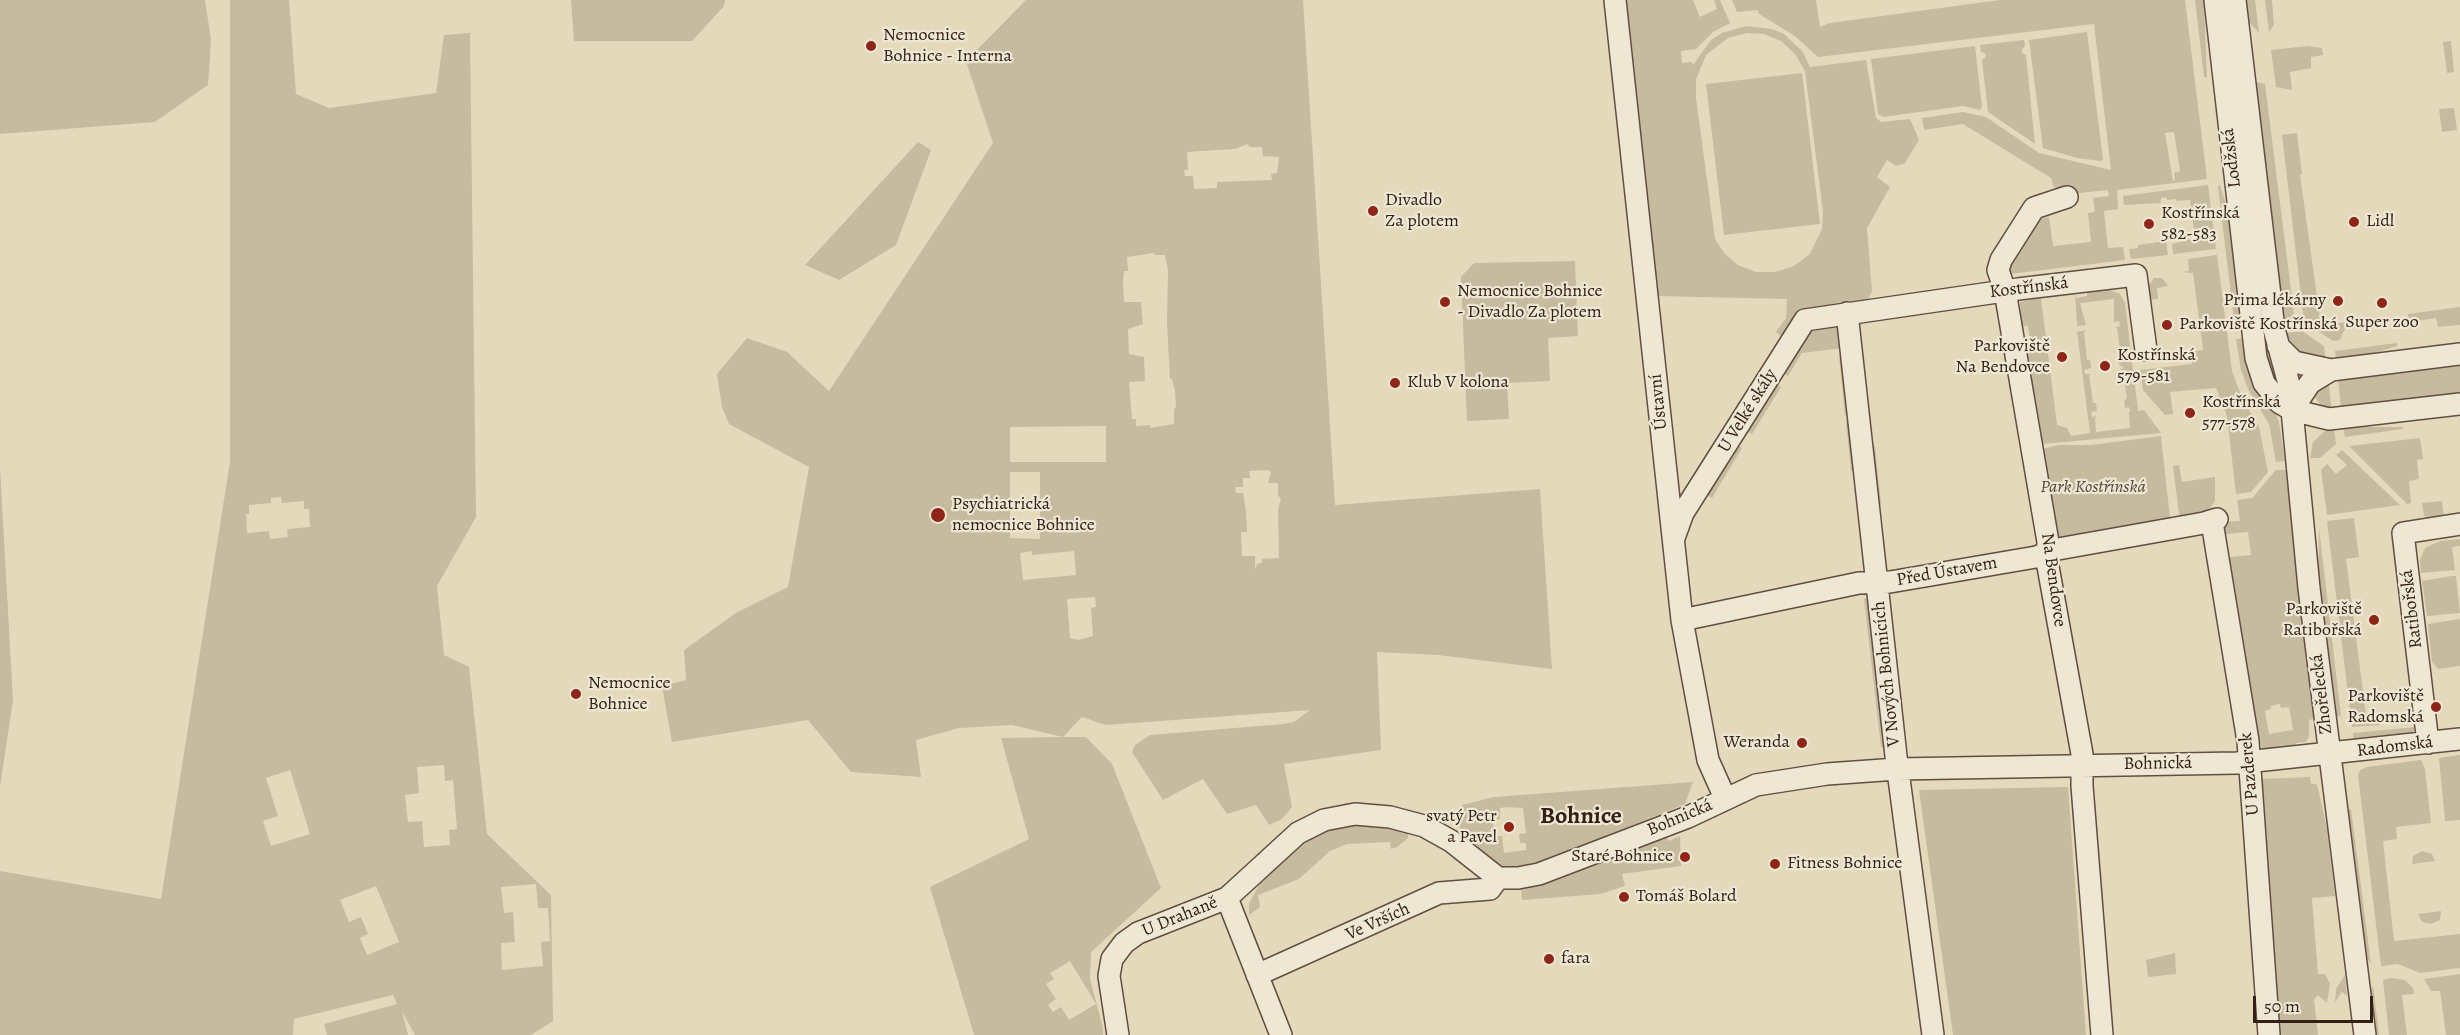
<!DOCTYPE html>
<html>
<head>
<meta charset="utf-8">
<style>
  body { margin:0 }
  #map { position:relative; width:2460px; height:1035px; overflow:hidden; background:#e4dabb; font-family:Alegreya,serif }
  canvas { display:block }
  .scale { position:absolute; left:2253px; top:996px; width:120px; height:27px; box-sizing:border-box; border:3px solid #352017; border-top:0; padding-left:8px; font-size:18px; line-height:21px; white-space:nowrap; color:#352017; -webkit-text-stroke:4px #ede7d3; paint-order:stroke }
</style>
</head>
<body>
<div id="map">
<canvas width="2460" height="1035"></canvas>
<div class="scale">50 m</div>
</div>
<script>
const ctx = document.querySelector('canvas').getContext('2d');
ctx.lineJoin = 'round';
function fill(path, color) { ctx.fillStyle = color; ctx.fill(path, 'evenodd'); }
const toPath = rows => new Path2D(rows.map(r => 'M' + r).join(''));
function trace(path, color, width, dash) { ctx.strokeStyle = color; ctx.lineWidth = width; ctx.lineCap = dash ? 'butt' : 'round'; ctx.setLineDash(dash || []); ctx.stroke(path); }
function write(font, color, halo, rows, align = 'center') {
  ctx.font = font + ' Alegreya,serif'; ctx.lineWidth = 4.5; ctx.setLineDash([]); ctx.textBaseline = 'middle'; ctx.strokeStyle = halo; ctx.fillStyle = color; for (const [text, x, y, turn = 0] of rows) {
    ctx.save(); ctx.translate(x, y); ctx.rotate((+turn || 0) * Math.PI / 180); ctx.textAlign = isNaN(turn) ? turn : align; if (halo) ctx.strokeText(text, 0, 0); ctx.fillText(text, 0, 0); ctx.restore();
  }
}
fill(toPath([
  [0,0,205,0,211,40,208,85,155,122,0,134],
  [230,0,289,0,296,94,329,108,436,93,444,35,470,33,476,517,437,586,444,655,469,667,487,834,551,895,553,1021,531,1035,415,1035,402,1011,408,1035,327,1035,324,1024,397,1004,393,995,294,1019,293,1035,0,1035,0,871,161,899,230,462],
  [281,497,282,503,304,501,304,509,309,509,310,527,287,529,288,537,270,539,269,531,247,533,246,514,249,514,249,505,271,503,271,498],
  [444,765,445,781,453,780,457,829,449,830,450,845,424,847,422,821,408,822,405,795,419,793,417,767],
  [290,770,310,834,271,846,263,821,278,816,266,778],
  [536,884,538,908,548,908,550,941,541,942,543,966,502,970,501,943,515,942,513,912,504,913,501,887],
  [376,886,399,942,367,955,360,938,368,934,361,917,349,922,340,900],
  [571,0,725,0,724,6,692,41,574,41],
  [1026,0,1303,0,1335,505,1540,489,1552,669,1438,655,1377,652,1381,750,1284,764,1292,807,1282,819,1269,825,1256,805,1227,814,1203,779,1163,800,1132,752,1135,745,1150,735,1283,724,1294,722,1310,710,1106,725,1082,717,1063,737,1012,725,959,728,916,740,921,777,851,772,808,720,672,742,662,686,686,680,684,650,736,613,788,587,809,467,729,424,722,407,717,374,747,338,787,352,829,391,993,143,966,61],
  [1247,144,1250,147,1262,147,1263,156,1279,157,1277,173,1271,174,1272,180,1217,182,1217,188,1194,189,1193,176,1185,176,1184,170,1188,170,1187,152,1235,149],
  [1154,253,1155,255,1165,255,1168,270,1167,323,1170,379,1172,379,1175,391,1176,408,1174,409,1174,424,1150,428,1150,425,1136,426,1136,419,1132,419,1129,382,1145,381,1144,357,1129,354,1128,329,1143,324,1141,302,1124,302,1123,282,1124,271,1128,271,1127,257],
  [1106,426,1106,462,1010,462,1010,427],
  [1267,470,1271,472,1268,483,1278,483,1278,496,1281,498,1278,510,1279,558,1262,559,1262,563,1257,564,1255,570,1255,556,1242,556,1241,532,1247,532,1246,511,1243,493,1236,493,1235,487,1243,487,1243,478,1250,478,1249,471],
  [1010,472,1040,472,1040,539,1010,538],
  [1032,551,1032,555,1074,551,1076,575,1023,580,1020,553],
  [1095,597,1096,607,1091,608,1093,636,1078,640,1070,638,1067,599],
  [1625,0,1693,0,1700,17,1717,9,1714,0,1720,0,1730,23,1713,32,1696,49,1681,51,1682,63,1692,62,1693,65,1711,40,1722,33,1746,26,1772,29,1784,34,1803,52,1810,67,1866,60,1876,118,1881,122,1910,119,1919,140,1905,163,1896,166,1887,160,1877,177,1890,187,1867,228,1872,291,1868,300,1784,339,1776,332,1786,318,1787,299,1656,296],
  [1747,33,1764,34,1781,41,1795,54,1805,71,1823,212,1822,229,1810,254,1794,266,1775,272,1756,272,1738,265,1725,254,1715,239,1696,98,1696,79,1706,55,1728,38],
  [1732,0,1816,0,1820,27,1830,23,2000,0,2185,0,2207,179,2117,190,2118,209,2104,211,2108,248,2123,247,2125,260,2010,274,2007,270,2031,226,2040,219,2049,217,2053,246,2091,242,2088,213,2095,212,2093,198,2109,196,2108,190,2070,194,2054,187,2051,178,1963,124,1924,130,1922,118,1963,112,1986,117,2039,153,2111,170,2094,24,1818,57,1795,36,1759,14,1758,10,1737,12],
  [2174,132,2180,171,2174,173,2175,180,2173,181,2165,133],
  [2195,0,2204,0,2207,77,2204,77],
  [2246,0,2255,0,2259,33,2248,21],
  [2265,0,2272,0,2274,25,2269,32],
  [2087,32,2103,159,2101,161,2077,158,2043,148,2029,40],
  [2024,40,2025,46,2022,49,2022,53,2026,55,2035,144,1988,112,1982,60,1986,57,1985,53,1981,52,1980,45],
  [2451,41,2454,72,2447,73,2443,42],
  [1975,46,1982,107,1980,110,1963,106,1883,117,1878,114,1871,59],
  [2308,46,2322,48,2323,55,2311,57,2311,68,2290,72,2292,90,2276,87,2271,50],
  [1802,73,1820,224,1724,235,1706,84],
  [2256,82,2265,84,2295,322,2285,324],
  [2454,108,2457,130,2442,132,2439,109],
  [2297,133,2302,174,2300,175,2321,325,2348,322,2340,340,2333,341,2304,321,2282,135],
  [918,142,931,150,896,245,839,280,805,265],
  [2208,185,2216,249,2173,254,2172,244,2195,238,2190,200,2176,201,2176,199,2167,200,2166,197,2161,198,2161,203,2124,205,2123,196],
  [2220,185,2231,220,2244,327,2235,328,2218,187],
  [2166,241,2168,255,2131,259,2129,249,2138,248,2138,245],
  [2217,255,2232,371,2243,400,2259,427,2268,472,2251,492,2236,494,2227,416,2216,388,2170,392,2173,414,2165,415,2143,390,2140,370,2192,364,2191,352,2203,350,2193,273,2181,272,2189,271,2188,259],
  [1575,261,1578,336,1548,338,1550,381,1507,383,1509,419,1467,421,1461,277,1474,263],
  [2154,278,2162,278,2168,286,2157,288,2158,299,2147,300,2146,289],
  [2108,289,2120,294,2125,303,2138,411,2144,410,2161,433,2042,444,2025,347,2031,346,2028,326,2021,326,2020,302,2041,298,2057,425,2067,428,2071,436,2090,433,2077,332,2086,330,2084,332,2087,360,2090,360,2091,368,2084,370,2085,374,2092,374,2089,375,2093,403,2096,403,2097,411,2091,412,2092,417,2097,416,2095,418,2096,432,2130,428,2129,413,2125,413,2130,412,2129,407,2125,408,2124,400,2127,399,2123,371,2120,370,2124,367,2119,365,2118,357,2121,356,2117,328,2114,328,2120,326,2119,321,2114,322,2114,299,2080,303,2086,325,2077,326,2075,293,2076,298,2087,296,2087,291],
  [2460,307,2460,325,2438,327,2436,318,2409,322,2408,314],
  [1838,321,1843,348,1802,353,1788,376,1779,370,1803,332],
  [2302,331,2324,346,2326,362,2304,358,2289,343,2286,333],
  [2269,335,2284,393,2268,371,2262,336],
  [2246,338,2279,422,2285,461,2276,462,2269,424,2248,389,2241,370,2236,339],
  [2397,343,2397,346,2358,358,2336,361,2335,351],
  [1842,353,1850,414,1845,415,1839,357],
  [2460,362,2460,396,2341,410,2338,377],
  [2328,378,2332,412,2324,410,2315,397,2316,389],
  [1772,382,1781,387,1752,434,1743,428],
  [1851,421,1856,470,1851,471,1846,422],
  [2343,427,2403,427,2403,429,2345,437],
  [2334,428,2336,444,2320,458,2310,458,2313,442,2326,430],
  [2161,436,2170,518,2059,538,2042,449,2059,445,2091,445],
  [2420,438,2423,459,2417,460,2419,479,2409,481,2411,503,2407,504,2349,446],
  [1734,443,1742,448,1712,498,1703,492,1706,488,1711,490,1731,458,1726,455],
  [1875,446,1881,503,1876,504,1870,447],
  [2342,450,2400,505,2327,515,2321,470,2327,464,2336,474,2347,465,2336,455],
  [2179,465,2182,482,2215,477,2215,501,2207,512,2181,517,2179,514,2173,466],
  [0,467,13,700,0,787],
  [2276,470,2286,470,2316,718,2309,720,2309,737,2306,742,2296,743,2295,746,2263,749,2258,742,2221,558,2251,555,2248,532,2217,535,2223,522,2240,521,2237,500,2252,498],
  [2280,704,2281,708,2289,707,2293,730,2269,734,2265,711,2271,709,2271,706],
  [2442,501,2444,519,2427,519,2424,515,2422,503],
  [2354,518,2359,557,2346,559,2366,715,2378,714,2380,725,2352,727,2327,521],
  [2319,528,2341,716,2334,717,2318,589],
  [2460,539,2460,546,2452,547,2455,570,2421,573,2420,560,2425,548,2440,541],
  [2452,576,2456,576,2460,613,2427,616,2422,581],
  [1890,596,1905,734,1902,735,1886,597],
  [1868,598,1884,747,1881,747,1864,599],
  [2460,619,2460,666,2438,669,2432,662,2428,624],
  [2416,727,2412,734,2354,745,2353,733],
  [1063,737,1086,737,1112,764,1161,888,1091,952,1090,979,1103,1028,1103,1035,974,1035,930,887,1029,839,1001,738],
  [1070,961,1096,1004,1069,1020,1061,1007,1053,1012,1048,1005,1056,999,1046,984,1054,979,1050,973],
  [2460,755,2460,820,2445,821,2439,758],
  [2421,760,2425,769,2431,823,2396,827,2397,839,2383,841,2394,941,2460,934,2460,968,2420,973,2398,964,2381,966,2358,775,2360,770,2367,767],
  [2310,777,2311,784,2316,784,2318,788,2327,829,2335,896,2312,898,2318,974,2325,974,2330,984,2327,1003,2318,995,2314,1000,2318,1035,2275,1035,2275,975,2260,779],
  [1693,782,1685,804,1541,863,1518,868,1497,866,1459,835,1462,805,1494,797],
  [1507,807,1523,808,1526,833,1519,834,1520,843,1526,843,1526,850,1504,853,1502,836,1494,836,1493,820,1500,819,1500,808],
  [2068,787,2086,1035,1953,1035,1919,790],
  [2351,809,2371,964,2363,953,2347,810],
  [1376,824,1408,832,1408,838,1397,847,1391,849,1390,842,1347,844,1330,851,1299,879,1258,895,1260,907,1249,915,1249,904,1260,883,1313,836,1345,825],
  [1680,836,1681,866,1622,874,1625,886,1601,894,1522,900,1521,887,1546,883,1546,880,1666,837,1669,841],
  [2422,851,2432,854,2435,861,2412,864,2413,856],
  [2441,911,2440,920,2431,924,2422,922,2418,914],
  [2175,953,2176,974,2148,977,2146,960],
  [2460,974,2460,1035,2446,1035,2440,991,2431,991,2424,979],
  [2345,975,2347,996,2342,992,2335,1002,2336,989],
  [2391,978,2405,980,2413,988,2414,994,2402,995,2407,1035,2389,1035,2383,980],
  [2373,986,2379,1035,2374,1035,2369,994]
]), '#c6ba9f');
const minor = toPath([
  [1615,0,1682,620,1708,760,1725,798],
  [2215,0,2256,358,2264,383,2280,403,2292,410,2329,419,2460,404],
  [2235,0,2274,329,2290,388,2292,410,2309,588,2365,1035],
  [2067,197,2034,208,2001,260,1998,270,2005,291,2048,542,2047,561,2082,754,2082,786,2102,1035],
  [1847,313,1896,756,1933,1035],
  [2278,346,2294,362,2331,370,2460,354],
  [2292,410,2310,383,2331,370],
  [2212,522,2248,741,2269,1035],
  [1674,538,1683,513,1805,320,2018,289,2136,275,2146,350],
  [1682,620,1859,583,1890,582,2036,557,2058,549,2204,523,2217,519],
  [2428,743,2403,533,2460,524],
  [1227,898,1281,1035],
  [1257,975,1439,893,1490,889,1498,878],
  [1118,1035,1109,976,1112,959,1124,943,1138,933,1227,898,1298,833,1324,820,1355,814,1390,817,1424,826,1451,841,1498,878,1518,878,1539,874,1688,817,1756,785,1827,774,1897,769,2237,763,2460,739]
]);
trace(minor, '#614e40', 24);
trace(minor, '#ede7d3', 21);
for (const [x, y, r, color] of [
  [871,46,6,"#8f2418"],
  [1373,211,6,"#8f2418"],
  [2354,222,6,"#8f2418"],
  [2149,224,6,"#8f2418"],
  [2338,301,6,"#8f2418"],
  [1445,302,6,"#8f2418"],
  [2382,303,6,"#8f2418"],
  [2167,325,6,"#8f2418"],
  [2062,357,6,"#8f2418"],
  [2105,366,6,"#8f2418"],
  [1395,383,6,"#8f2418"],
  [2190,413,6,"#8f2418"],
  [938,515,8,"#8f2418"],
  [2374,620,6,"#8f2418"],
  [576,694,6,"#8f2418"],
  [2436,707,6,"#8f2418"],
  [1802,743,6,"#8f2418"],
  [1509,827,6,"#8f2418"],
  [1685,857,6,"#8f2418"],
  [1775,864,6,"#8f2418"],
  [1624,897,6,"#8f2418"],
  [1549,959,6,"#8f2418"]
]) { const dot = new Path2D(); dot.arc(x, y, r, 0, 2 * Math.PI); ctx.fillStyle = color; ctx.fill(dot); trace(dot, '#ede7d3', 2); }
write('18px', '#352017', '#ede7d3', [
  ["Nemocnice",883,36],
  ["Bohnice - Interna",883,57],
  ["Divadlo",1385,201],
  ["Za plotem",1385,222],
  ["Kostřínská",2161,214],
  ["582-583",2161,235],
  ["Lidl",2366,222],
  ["Nemocnice Bohnice",1457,292],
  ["- Divadlo Za plotem",1457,313],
  ["Prima lékárny",2326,301,"right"],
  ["Super zoo",2382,323,"center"],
  ["Parkoviště Kostřínská",2179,325],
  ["Parkoviště",2050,347,"right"],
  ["Na Bendovce",2050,368,"right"],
  ["Kostřínská",2117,356],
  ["579-581",2117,377],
  ["Klub V kolona",1407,383],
  ["Kostřínská",2202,403],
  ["577-578",2202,424],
  ["Psychiatrická",952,505],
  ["nemocnice Bohnice",952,526],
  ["Parkoviště",2362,610,"right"],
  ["Ratibořská",2362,631,"right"],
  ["Nemocnice",588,684],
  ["Bohnice",588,705],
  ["Parkoviště",2424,697,"right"],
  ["Radomská",2424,718,"right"],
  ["Weranda",1790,743,"right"],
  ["svatý Petr",1497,817,"right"],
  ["a Pavel",1497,838,"right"],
  ["Staré Bohnice",1673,857,"right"],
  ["Fitness Bohnice",1787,864],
  ["Tomáš Bolard",1636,897],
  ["fara",1561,959]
], 'left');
write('18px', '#352017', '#ede7d3', [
  ["Lodžská",2232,158,-97],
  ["Kostřínská",2029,288,-7],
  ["Ústavní",1659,402,-96],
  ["U Velké skály",1748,411,-58],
  ["Před Ústavem",1947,572,-10],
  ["Na Bendovce",2053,580,82],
  ["Ratibořská",2412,609,-97],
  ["V Nových Bohnicích",1887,674,-96],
  ["Zhořelecká",2322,694,-97],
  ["Radomská",2395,747,-7],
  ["Bohnická",2158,764,-1],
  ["U Pazderek",2250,774,-95],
  ["Bohnická",1680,818,-23],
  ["U Drahaně",1180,917,-22],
  ["Ve Vrších",1378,922,-24]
]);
write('italic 18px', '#594639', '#ede7d3', [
  ["Park Kostřínská",2093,488]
]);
write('bold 24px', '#352017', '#ede7d3', [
  ["Bohnice",1581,817]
]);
</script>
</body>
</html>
